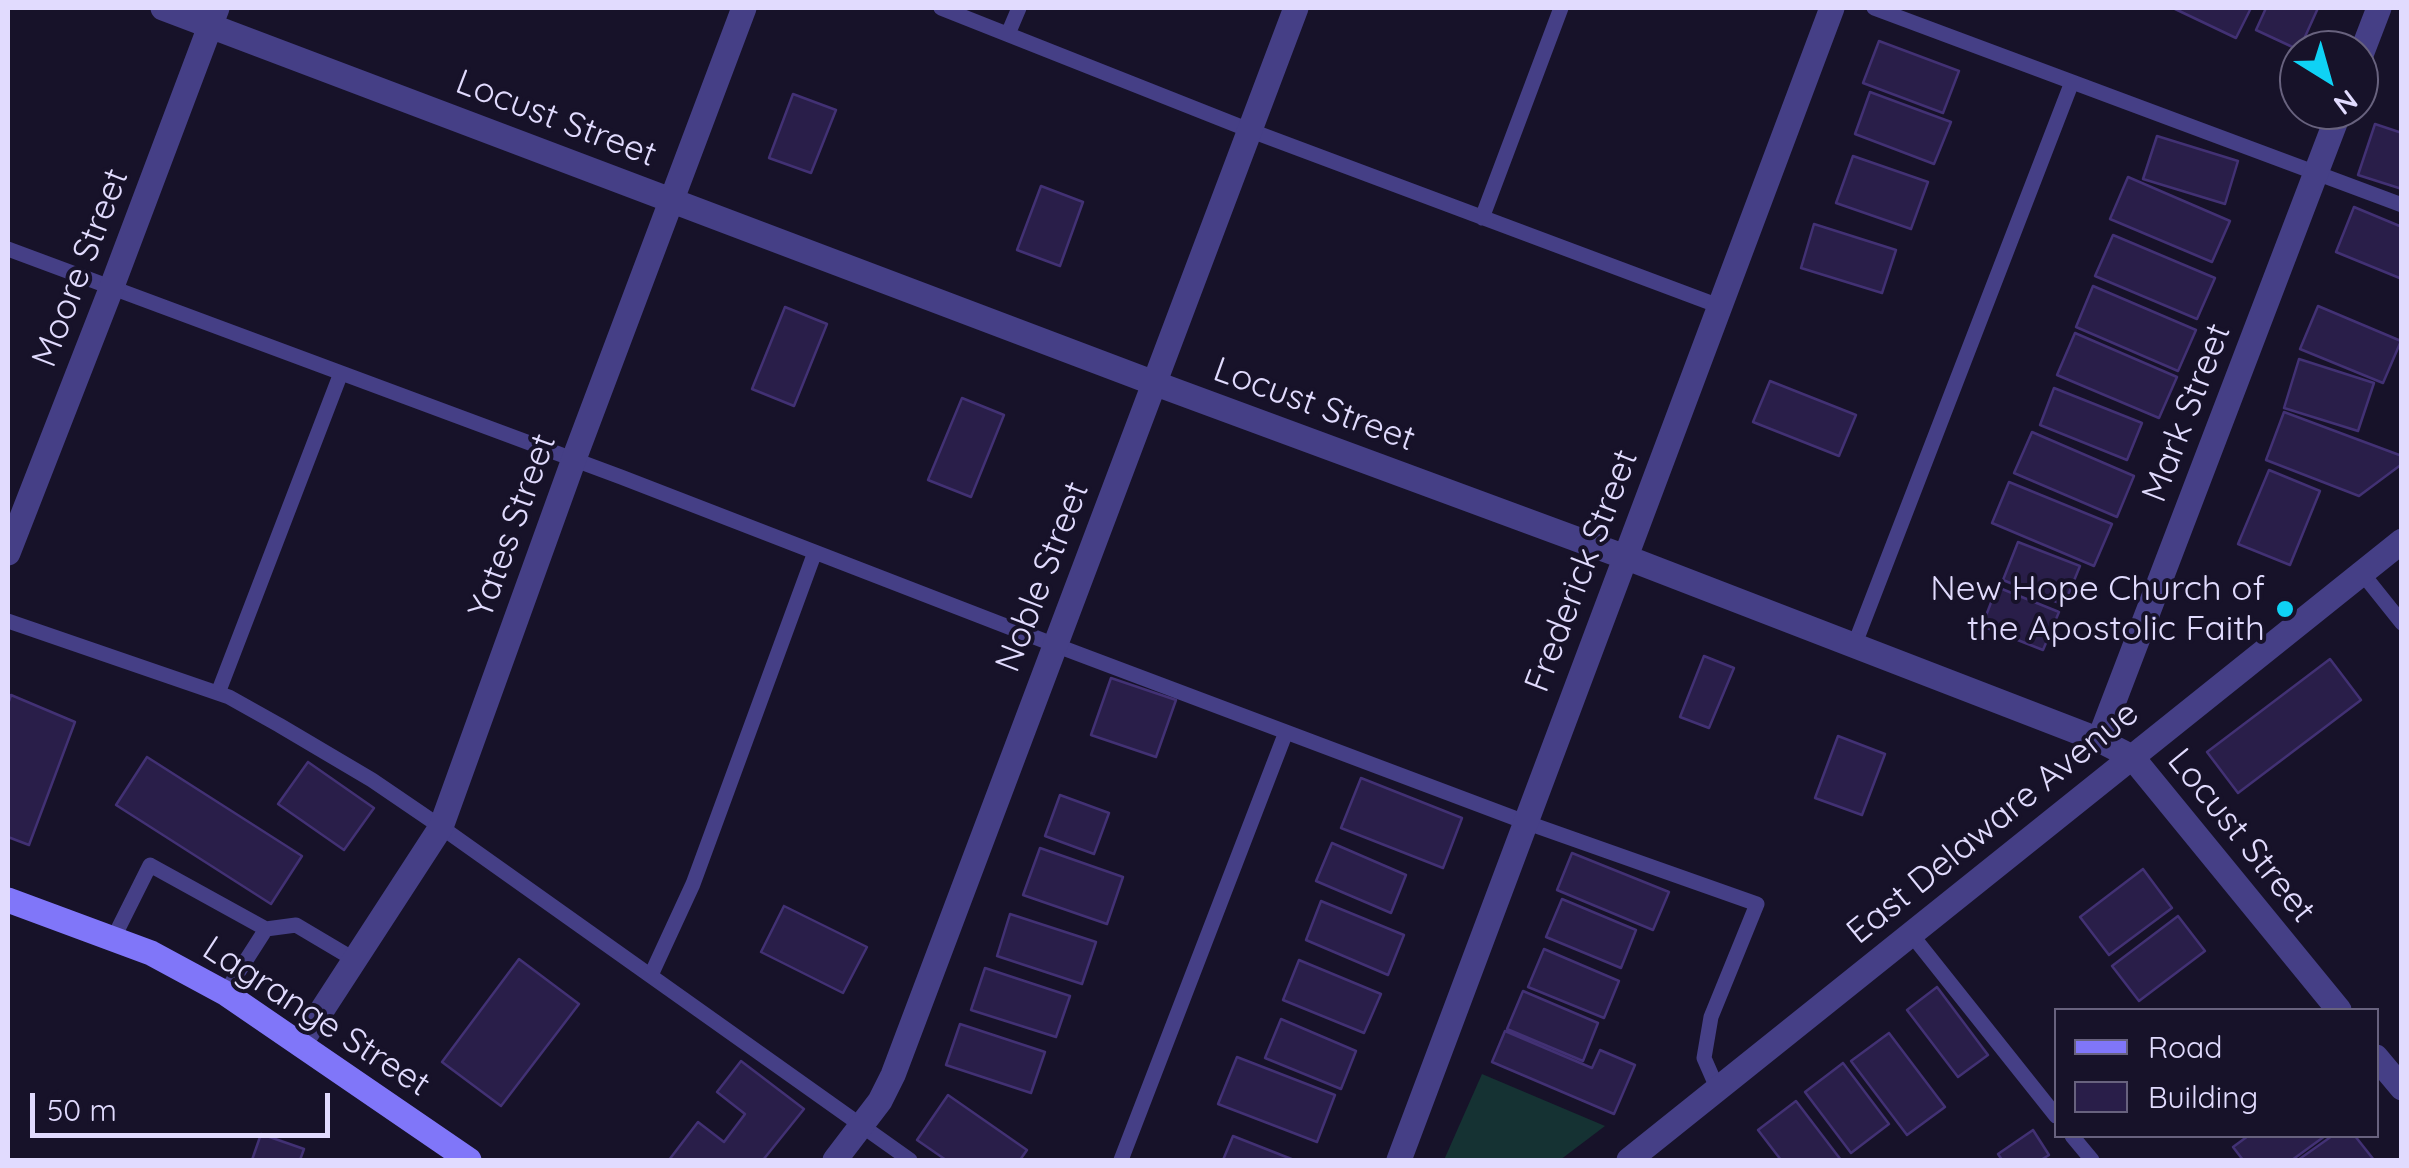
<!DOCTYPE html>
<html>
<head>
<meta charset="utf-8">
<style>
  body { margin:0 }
  #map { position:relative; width:2409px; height:1168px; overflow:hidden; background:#171229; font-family:Quicksand,sans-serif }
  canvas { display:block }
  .frame { position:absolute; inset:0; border:10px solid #e1dbfe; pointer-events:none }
  .legend { position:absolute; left:2054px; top:1008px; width:325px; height:130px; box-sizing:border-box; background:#171229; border:2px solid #68627e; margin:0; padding:12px 18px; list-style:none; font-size:30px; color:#e1dbfe }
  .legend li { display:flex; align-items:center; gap:20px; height:50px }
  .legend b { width:50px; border:2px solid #68627e }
  .north { position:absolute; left:2279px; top:30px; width:100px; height:100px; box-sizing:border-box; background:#171229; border:2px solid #68627e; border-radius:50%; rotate:143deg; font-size:28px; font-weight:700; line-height:40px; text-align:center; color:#e1dbfe }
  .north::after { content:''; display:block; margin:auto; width:35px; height:45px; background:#0fd2f5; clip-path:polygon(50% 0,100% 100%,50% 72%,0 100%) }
  .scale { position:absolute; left:30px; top:1093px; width:300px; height:45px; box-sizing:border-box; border:5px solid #e1dbfe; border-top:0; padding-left:12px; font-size:30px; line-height:35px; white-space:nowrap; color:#e1dbfe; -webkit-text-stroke:8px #171229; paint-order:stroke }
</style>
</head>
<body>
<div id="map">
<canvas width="2409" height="1168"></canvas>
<div class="frame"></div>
<ul class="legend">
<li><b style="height:12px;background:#8076f9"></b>Road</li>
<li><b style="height:28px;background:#291e49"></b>Building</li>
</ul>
<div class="north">N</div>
<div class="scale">50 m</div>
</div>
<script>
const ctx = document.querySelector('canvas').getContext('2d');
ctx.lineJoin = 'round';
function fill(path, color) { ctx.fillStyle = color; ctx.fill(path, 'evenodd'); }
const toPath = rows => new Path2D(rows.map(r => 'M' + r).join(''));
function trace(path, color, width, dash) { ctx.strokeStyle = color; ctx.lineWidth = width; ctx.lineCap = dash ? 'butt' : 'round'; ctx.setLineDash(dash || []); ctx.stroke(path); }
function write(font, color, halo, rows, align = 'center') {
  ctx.font = font + ' Quicksand,sans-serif'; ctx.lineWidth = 8; ctx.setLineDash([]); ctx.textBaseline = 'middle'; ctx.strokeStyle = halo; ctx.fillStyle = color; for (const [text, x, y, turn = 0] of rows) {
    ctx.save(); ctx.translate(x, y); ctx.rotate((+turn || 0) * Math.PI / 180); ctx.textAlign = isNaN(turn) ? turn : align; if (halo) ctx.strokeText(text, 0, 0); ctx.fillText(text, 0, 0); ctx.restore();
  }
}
fill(toPath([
  [1482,1074,1605,1126,1560,1160,1444,1160]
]), '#153233');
const building = toPath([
  [2173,8,2251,8,2236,38,2173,8],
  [2266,8,2318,8,2299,50,2256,30,2266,8],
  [1879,41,1959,71,1943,113,1863,83,1879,41],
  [1870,92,1951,122,1934,164,1855,134,1870,92],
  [793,94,836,110,811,173,769,158,793,94],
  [2375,124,2402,133,2402,189,2358,175,2375,124],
  [2157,136,2238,161,2225,204,2143,179,2157,136],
  [1853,156,1928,182,1911,229,1836,203,1853,156],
  [2128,177,2230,221,2212,262,2110,219,2128,177],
  [1041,186,1083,202,1060,266,1017,250,1041,186],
  [2354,207,2402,227,2402,279,2336,252,2354,207],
  [1814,224,1896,250,1882,293,1801,268,1814,224],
  [2113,235,2215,278,2197,319,2095,276,2113,235],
  [2093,286,2196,330,2178,371,2076,327,2093,286],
  [2318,306,2401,341,2383,383,2300,349,2318,306],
  [785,307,827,324,794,406,752,389,785,307],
  [2075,333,2177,377,2159,418,2057,375,2075,333],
  [2299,359,2374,383,2358,431,2284,408,2299,359],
  [1770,381,1856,415,1839,456,1753,422,1770,381],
  [2054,388,2142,423,2127,460,2040,425,2054,388],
  [962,398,1004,415,971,497,928,480,962,398],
  [2284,412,2402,456,2402,464,2359,496,2266,460,2284,412],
  [2032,432,2134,476,2117,517,2014,473,2032,432],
  [2269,470,2320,491,2290,565,2238,544,2269,470],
  [2009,482,2112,524,2094,566,1992,523,2009,482],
  [2018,542,2080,566,2064,605,2003,580,2018,542],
  [1997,587,2059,612,2043,650,1982,626,1997,587],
  [1704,656,1734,668,1709,728,1680,717,1704,656],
  [2330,659,2361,700,2238,793,2207,752,2330,659],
  [1111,678,1176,700,1156,757,1091,735,1111,678],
  [11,695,75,722,29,845,8,837,8,704,11,695],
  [1838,736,1885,754,1862,815,1815,798,1838,736],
  [147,757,302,856,271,904,116,805,147,757],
  [308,762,374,808,344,850,278,804,308,762],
  [1361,778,1462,818,1443,868,1341,828,1361,778],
  [1060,795,1109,813,1094,854,1045,836,1060,795],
  [1332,843,1406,875,1391,913,1316,881,1332,843],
  [1040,848,1123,877,1107,924,1023,895,1040,848],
  [1572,853,1669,892,1653,930,1557,890,1572,853],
  [2143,869,2172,908,2109,955,2080,917,2143,869],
  [1562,899,1636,930,1621,968,1546,937,1562,899],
  [1321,901,1404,935,1388,975,1306,940,1321,901],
  [784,906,867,947,843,993,761,952,784,906],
  [1010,914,1096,942,1082,984,997,956,1010,914],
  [2178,916,2205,951,2139,1001,2112,966,2178,916],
  [1544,949,1619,981,1604,1018,1528,987,1544,949],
  [519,959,579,1004,501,1106,442,1062,519,959],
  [1299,960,1381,994,1364,1033,1283,1000,1299,960],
  [985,968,1070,996,1056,1037,971,1010,985,968],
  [1937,987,1988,1055,1958,1077,1907,1010,1937,987],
  [1523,991,1598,1023,1583,1061,1507,1029,1523,991],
  [1281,1019,1356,1051,1341,1089,1265,1058,1281,1019],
  [960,1024,1045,1052,1031,1093,946,1065,960,1024],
  [1505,1031,1592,1068,1600,1050,1635,1065,1614,1114,1492,1062,1505,1031],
  [1889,1033,1945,1107,1907,1135,1851,1061,1889,1033],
  [1237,1057,1335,1095,1317,1142,1218,1104,1237,1057],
  [741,1061,804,1109,763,1160,669,1160,698,1122,724,1142,745,1114,717,1092,741,1061],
  [1843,1063,1889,1124,1851,1153,1805,1092,1843,1063],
  [948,1095,1027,1150,1020,1160,946,1160,917,1140,948,1095],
  [1796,1101,1841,1160,1781,1160,1758,1130,1796,1101],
  [2033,1130,2049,1155,2041,1160,2002,1160,1998,1154,2033,1130],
  [261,1134,304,1149,300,1160,252,1160,261,1134],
  [1233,1136,1294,1160,1223,1160,1233,1136],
  [2248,1136,2325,1136,2292,1160,2243,1160,2233,1147,2248,1136],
  [2332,1136,2355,1136,2374,1160,2298,1160,2332,1136]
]);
fill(building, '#291e49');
trace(building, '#423174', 2.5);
trace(toPath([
  [941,8,1249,130,1719,306],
  [1874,8,2402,205],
  [1008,34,1019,8],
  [1482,218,1561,8],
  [8,249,621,477,1055,645,1525,822,1757,904,1711,1017,1704,1058,1718,1090],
  [2362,573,2402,623],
  [8,621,229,697,279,725,372,780,441,827,910,1160],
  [1854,646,2072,82],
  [218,693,341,373],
  [1911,934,2056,1116],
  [113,939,150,865,266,929,296,925,355,960],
  [651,975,693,884,815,552],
  [225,993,266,929],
  [2072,1136,2092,1160],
  [1121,1160,1286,732]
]), '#453f86', 15);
trace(toPath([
  [163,8,1154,383,1625,557,2099,740,2132,757,2339,1010],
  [2359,60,2379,8],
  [8,553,111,289,217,8],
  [2099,740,2340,110],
  [300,1044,441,827,574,459,744,8],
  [2376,1057,2402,1088],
  [835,1160,880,1101,893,1075,1296,8],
  [1399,1160,1832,8],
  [1629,1160,2402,541]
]), '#453f86', 25);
trace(toPath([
  [8,900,151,953,225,993,469,1160]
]), '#8076f9', 25);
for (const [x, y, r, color] of [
  [2285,609,10,"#0fd2f5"]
]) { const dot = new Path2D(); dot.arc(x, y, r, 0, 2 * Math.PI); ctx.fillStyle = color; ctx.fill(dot); trace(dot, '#171229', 4); }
write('35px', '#e1dbfe', '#171229', [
  ["Locust Street",556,119,21],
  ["Moore Street",81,268,-69],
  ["Locust Street",1314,405,20],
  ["Mark Street",2187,413,-69],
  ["Yates Street",513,526,-70],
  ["Frederick Street",1582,571,-69],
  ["Noble Street",1043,577,-69],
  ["East Delaware Avenue",1993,823,-39],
  ["Locust Street",2241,836,51],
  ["Lagrange Street",316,1017,33]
]);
write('35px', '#e1dbfe', '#171229', [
  ["New Hope Church of",2265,589],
  ["the Apostolic Faith",2265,629]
], 'right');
</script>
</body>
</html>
